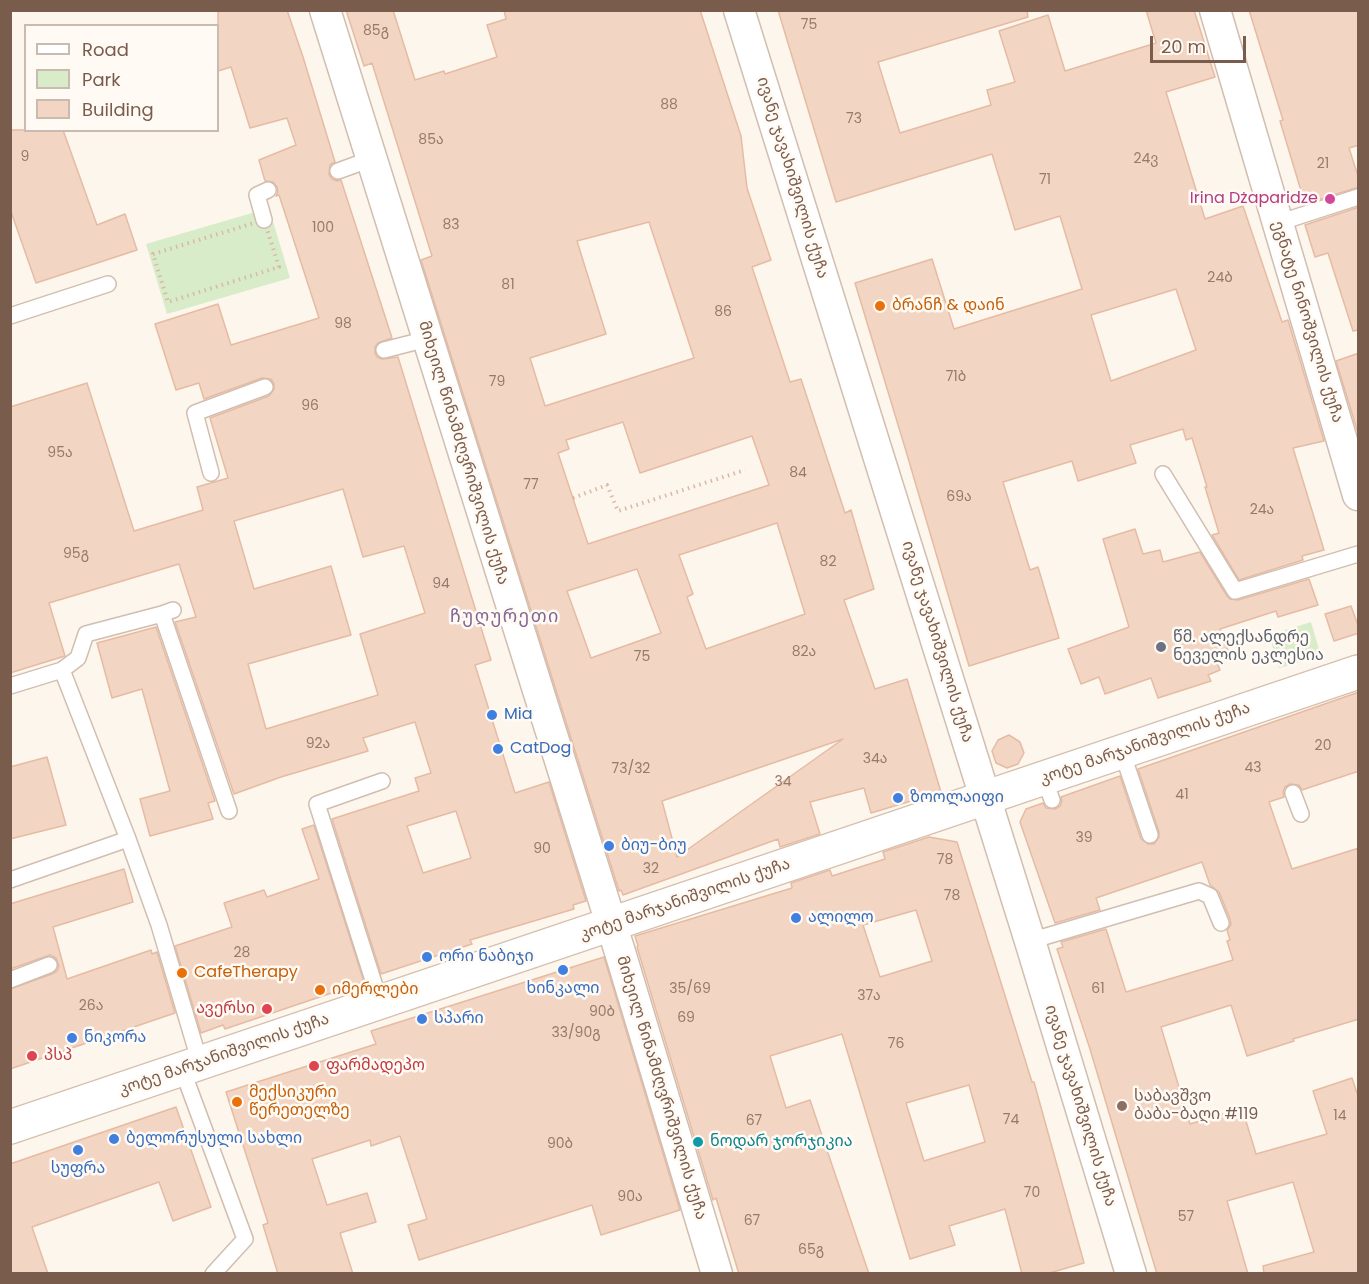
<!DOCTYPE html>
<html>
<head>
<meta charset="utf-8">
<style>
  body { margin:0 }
  #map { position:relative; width:1369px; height:1284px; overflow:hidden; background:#fdf6ec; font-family:Poppins,sans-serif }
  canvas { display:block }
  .frame { position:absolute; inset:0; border:12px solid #7a5c4d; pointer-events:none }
  .legend { position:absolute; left:24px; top:24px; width:195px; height:108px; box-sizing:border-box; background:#fffaf3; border:2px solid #cabbb1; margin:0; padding:8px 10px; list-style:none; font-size:18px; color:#7a5c4d }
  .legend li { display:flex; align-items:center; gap:12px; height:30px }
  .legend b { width:30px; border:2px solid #cabbb1 }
  .scale { position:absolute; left:1150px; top:36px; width:96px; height:27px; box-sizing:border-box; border:3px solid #7a5c4d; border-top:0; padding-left:8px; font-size:18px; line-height:21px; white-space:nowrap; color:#7a5c4d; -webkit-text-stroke:4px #fffaf3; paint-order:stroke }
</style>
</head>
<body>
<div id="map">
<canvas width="1369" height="1284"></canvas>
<div class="frame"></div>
<ul class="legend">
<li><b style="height:8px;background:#fff"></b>Road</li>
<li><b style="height:16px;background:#d8ecc9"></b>Park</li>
<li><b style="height:16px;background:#f3d5c3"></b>Building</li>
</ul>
<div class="scale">20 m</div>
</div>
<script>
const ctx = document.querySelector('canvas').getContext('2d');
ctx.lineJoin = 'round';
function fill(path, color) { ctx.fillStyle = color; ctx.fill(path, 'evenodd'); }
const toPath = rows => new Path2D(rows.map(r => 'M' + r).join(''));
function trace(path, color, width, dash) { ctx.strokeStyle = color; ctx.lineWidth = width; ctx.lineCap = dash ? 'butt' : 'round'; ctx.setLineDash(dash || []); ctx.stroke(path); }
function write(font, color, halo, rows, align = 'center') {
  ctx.font = font + ' Poppins,"Noto Sans Georgian",sans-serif'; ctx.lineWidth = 5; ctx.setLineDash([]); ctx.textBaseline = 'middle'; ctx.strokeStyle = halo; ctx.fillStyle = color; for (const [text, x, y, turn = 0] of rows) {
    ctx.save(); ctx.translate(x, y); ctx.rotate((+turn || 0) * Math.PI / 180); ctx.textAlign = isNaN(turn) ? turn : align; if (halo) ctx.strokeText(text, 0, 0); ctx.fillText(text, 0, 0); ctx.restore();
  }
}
fill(toPath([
  [269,208,290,278,167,314,146,244],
  [1311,622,1321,656,1279,668,1269,635]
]), '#d8ecc9');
const building = toPath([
  [218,10,287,10,303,57,335,162,330,165,329,174,332,179,337,181,341,180,392,338,378,343,375,347,375,353,377,357,382,359,398,357,491,660,475,665,515,793,549,782,586,901,573,905,574,909,470,940,472,944,381,974,332,819,419,791,415,778,431,773,415,722,363,738,368,751,281,777,234,794,175,622,196,617,179,564,49,603,65,656,10,673,10,407,87,383,134,531,203,510,197,487,228,478,210,418,269,396,274,389,274,384,271,379,262,378,204,399,199,383,176,390,155,324,218,304,231,345,319,318,279,195,276,196,278,192,277,187,273,182,265,181,259,160,296,145,287,118,250,128,231,67,218,71,218,10],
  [343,489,363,557,404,546,425,613,360,634,378,695,266,729,248,664,351,635,331,566,254,589,234,521,343,489],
  [456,811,471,858,423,873,407,826,456,811],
  [346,10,393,10,415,80,444,71,445,74,497,57,487,25,506,19,504,10,700,10,741,136,747,188,771,260,752,267,790,382,801,379,845,513,851,510,874,589,844,600,875,689,907,679,941,792,871,813,864,788,810,802,820,834,780,847,778,839,623,895,621,890,619,891,421,260,432,256,372,63,364,66,346,10],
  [649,222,694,358,545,406,530,358,606,334,577,241,649,222],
  [623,422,640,473,752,436,769,485,588,544,558,453,569,449,566,440,623,422],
  [777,523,805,614,706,649,687,597,693,594,679,555,777,523],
  [637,569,661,633,591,658,567,591,637,569],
  [843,739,677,857,662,801,843,739],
  [778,10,1027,10,1028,17,878,62,900,133,991,105,987,90,1015,82,999,31,1048,15,1065,71,1156,43,1146,10,1194,10,1215,77,1166,92,1205,219,1243,206,1282,322,1288,320,1324,441,1293,448,1324,550,1302,556,1303,560,1239,580,1212,535,1219,533,1205,487,1207,487,1192,438,1186,440,1183,429,1130,445,1136,463,1078,481,1072,461,1003,482,1030,570,1038,567,1059,638,969,666,906,451,855,283,932,259,954,329,1082,289,1060,216,1015,230,992,154,836,202,778,10],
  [1176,289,1196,350,1111,381,1091,315,1176,289],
  [1249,10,1359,10,1359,145,1349,148,1359,179,1359,187,1305,204,1280,121,1283,120,1249,10],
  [10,130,63,130,97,225,125,214,137,250,36,283,10,209,10,130],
  [1359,207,1359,330,1353,331,1328,253,1315,257,1305,225,1359,207],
  [1359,353,1359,433,1358,433,1336,361,1359,353],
  [1135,529,1143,554,1160,550,1163,562,1200,552,1227,596,1230,599,1238,600,1309,579,1318,605,1278,617,1276,611,1220,629,1229,653,1215,658,1220,670,1208,675,1211,681,1158,698,1151,678,1105,694,1099,677,1081,684,1068,649,1129,627,1103,539,1135,529],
  [1351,606,1359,628,1359,633,1334,641,1325,614,1351,606],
  [156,627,215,801,208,803,213,819,150,836,140,799,170,791,142,689,112,698,97,643,156,627],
  [1359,692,1359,771,1302,790,1299,785,1290,784,1285,787,1283,792,1284,797,1269,802,1292,869,1359,848,1359,1019,1293,1039,1294,1041,1247,1056,1231,1005,1161,1027,1190,1124,1242,1108,1256,1154,1327,1134,1313,1091,1352,1078,1359,1099,1359,1274,1264,1274,1263,1266,1314,1252,1293,1182,1227,1201,1248,1274,1157,1274,1090,1049,1057,949,1063,947,1061,942,1106,929,1126,992,1233,960,1227,941,1230,940,1227,930,1231,925,1230,919,1219,892,1210,885,1202,862,1096,898,1100,910,1055,923,1020,822,1026,809,1043,803,1046,808,1055,809,1060,806,1062,801,1061,797,1120,776,1141,839,1148,844,1154,844,1159,837,1159,832,1138,769,1359,692],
  [1009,735,1020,742,1024,753,1018,764,1007,768,996,763,992,751,998,740,1009,735],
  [47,757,66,825,10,839,10,767,47,757],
  [314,825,364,982,225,1029,223,1025,201,1033,175,946,232,927,224,903,264,890,267,897,319,879,302,829,314,825],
  [929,837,957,842,1032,1082,1034,1082,1084,1263,1046,1274,1022,1274,1005,1209,949,1226,955,1245,910,1259,842,1034,770,1056,786,1108,810,1100,869,1274,739,1274,716,1198,713,1200,637,947,638,946,635,936,792,888,791,883,830,870,832,876,885,859,883,852,929,837],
  [916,910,932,961,880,977,863,925,916,910],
  [969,1085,985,1142,924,1161,906,1103,969,1085],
  [124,869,133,902,53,927,67,979,151,950,152,954,157,952,175,1013,10,1069,10,989,52,974,57,971,59,966,56,958,50,955,10,969,10,904,124,869],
  [604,957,680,1210,601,1235,592,1205,419,1260,408,1225,427,1219,400,1136,371,1146,370,1140,312,1159,327,1205,367,1193,376,1222,340,1233,353,1274,278,1274,263,1225,268,1223,226,1092,376,1044,371,1031,604,957],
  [176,1107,211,1207,173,1221,159,1182,32,1227,48,1274,10,1274,10,1164,176,1107]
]);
fill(building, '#f3d5c3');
trace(building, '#e6bba3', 1.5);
const service = toPath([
  [338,171,371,159],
  [264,220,257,195,268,190],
  [1278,223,1358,197],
  [10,316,108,284],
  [384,350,427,339],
  [211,473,195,413,265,387],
  [1163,474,1235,591,1358,554],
  [162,614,229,811],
  [62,670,128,839,159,925,200,1063],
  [10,686,62,670,78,658,86,634,162,614,173,610],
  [1122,752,1150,835],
  [1044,778,1052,800],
  [1293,793,1301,814],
  [10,880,128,839],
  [1030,941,1199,891,1210,896,1221,923],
  [10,980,49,965],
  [380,1002,317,804,382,781],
  [182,1069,245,1239,213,1274]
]);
const minor = toPath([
  [325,10,620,952,717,1274],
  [739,10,1030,941,1131,1274],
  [1215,10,1358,495]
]);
const secondary = toPath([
  [10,1127,1358,672]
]);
trace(service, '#d1beb0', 18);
trace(minor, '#d1beb0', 33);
trace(secondary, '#d6c0b0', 36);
trace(toPath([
  [264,220,279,267,168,302,153,254,264,220],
  [573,498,607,485,618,511,745,470]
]), '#d9b8a5', 4, [1.5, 4.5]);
trace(service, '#fff', 15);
trace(minor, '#fff', 30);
trace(secondary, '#fff', 33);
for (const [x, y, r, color] of [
  [1330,199,6,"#d1479c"],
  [880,306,6,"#e8710a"],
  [1161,647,6,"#6b7280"],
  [492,715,6,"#3f7fe0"],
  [498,749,6,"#3f7fe0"],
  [898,798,6,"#3f7fe0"],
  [609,846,6,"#3f7fe0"],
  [796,918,6,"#3f7fe0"],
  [427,957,6,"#3f7fe0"],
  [563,970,6,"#3f7fe0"],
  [182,973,6,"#e8710a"],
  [320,990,6,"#e8710a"],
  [267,1009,6,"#e0444e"],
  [422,1019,6,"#3f7fe0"],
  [72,1038,6,"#3f7fe0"],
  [32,1056,6,"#e0444e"],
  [314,1066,6,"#e0444e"],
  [237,1102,6,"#e8710a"],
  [1122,1106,6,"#8d6e63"],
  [114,1139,6,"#3f7fe0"],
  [698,1142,6,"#0f9aa8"],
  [78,1150,6,"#3f7fe0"]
]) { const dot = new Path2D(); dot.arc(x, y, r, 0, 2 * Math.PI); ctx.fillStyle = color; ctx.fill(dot); trace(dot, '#fffaf3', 2); }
write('14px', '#987a6a', null, [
  ["75",809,25],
  ["85გ",376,31],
  ["88",669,105],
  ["73",854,119],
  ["85ა",431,140],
  ["9",25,157],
  ["24ვ",1146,159],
  ["21",1323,164],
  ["71",1045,180],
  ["83",451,225],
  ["100",323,228],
  ["24ბ",1220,278],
  ["81",508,285],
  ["86",723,312],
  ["98",343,324],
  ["71ბ",956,377],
  ["79",497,382],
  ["96",310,406],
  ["95ა",60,453],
  ["84",798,473],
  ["77",531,485],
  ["69ა",959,497],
  ["24ა",1262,510],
  ["95გ",76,554],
  ["82",828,562],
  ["94",441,584],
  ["82ა",804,652],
  ["75",642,657],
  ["92ა",318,744],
  ["20",1323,746],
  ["34ა",875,759],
  ["43",1253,768],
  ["73/32",631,769],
  ["34",783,782],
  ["41",1182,795],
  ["39",1084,838],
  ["90",542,849],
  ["78",945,860],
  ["32",651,869],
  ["78",952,896],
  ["28",242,953],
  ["35/69",690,989],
  ["61",1098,989],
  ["37ა",869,996],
  ["26ა",91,1006],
  ["90ბ",602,1012],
  ["69",686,1018],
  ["33/90გ",576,1033],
  ["76",896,1044],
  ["14",1340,1116],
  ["74",1011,1120],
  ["67",754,1121],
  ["90ბ",560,1144],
  ["70",1032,1193],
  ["90ა",630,1197],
  ["57",1186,1217],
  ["67",752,1221],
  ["65გ",811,1250]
]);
write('16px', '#7a5c4d', '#fffaf3', [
  ["ივანე ჯავახიშვილის ქუჩა",792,178,73],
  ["ეგნატე ნინოშვილის ქუჩა",1307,322,73],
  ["მიხეილ წინამძღვრიშვილის ქუჩა",463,453,73],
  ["ივანე ჯავახიშვილის ქუჩა",937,642,73],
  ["კოტე მარჯანიშვილის ქუჩა",1145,744,-19],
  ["კოტე მარჯანიშვილის ქუჩა",685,900,-19],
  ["კოტე მარჯანიშვილის ქუჩა",224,1055,-19],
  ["მიხეილ წინამძღვრიშვილის ქუჩა",661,1088,73],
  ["ივანე ჯავახიშვილის ქუჩა",1080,1106,73]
]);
write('16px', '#b23c85', '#fffaf3', [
  ["Irina Dżaparidze",1318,199]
], 'right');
write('16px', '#c56008', '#fffaf3', [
  ["ბრანჩ & დაინ",892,306],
  ["CafeTherapy",194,973],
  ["იმერლები",332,990],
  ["მექსიკური",249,1093],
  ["წერეთელზე",249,1111]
], 'left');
write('16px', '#5b616d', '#fffaf3', [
  ["წმ. ალექსანდრე",1173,638],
  ["ნეველის ეკლესია",1173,656]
], 'left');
write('16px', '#366cbe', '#fffaf3', [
  ["Mia",504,715],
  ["CatDog",510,749],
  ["ზოოლაიფი",910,798],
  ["ბიუ-ბიუ",621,846],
  ["ალილო",808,918],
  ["ორი ნაბიჯი",439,957],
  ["ხინკალი",563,989,"center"],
  ["სპარი",434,1019],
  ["ნიკორა",84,1038],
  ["ბელორუსული სახლი",126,1139],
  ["სუფრა",78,1169,"center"]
], 'left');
write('16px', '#be3a42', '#fffaf3', [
  ["ავერსი",255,1009,"right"],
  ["პსპ",44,1056],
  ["ფარმადეპო",326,1066]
], 'left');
write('16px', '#785e54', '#fffaf3', [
  ["საბავშვო",1134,1097],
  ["ბაბა-ბაღი #119",1134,1115]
], 'left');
write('16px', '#0d838f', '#fffaf3', [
  ["ნოდარ ჯორჯიკია",710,1142]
], 'left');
ctx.letterSpacing = '1.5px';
write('18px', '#846695', '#fffaf3', [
  ["ჩუღურეთი",505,617]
]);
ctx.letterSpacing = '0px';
</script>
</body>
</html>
